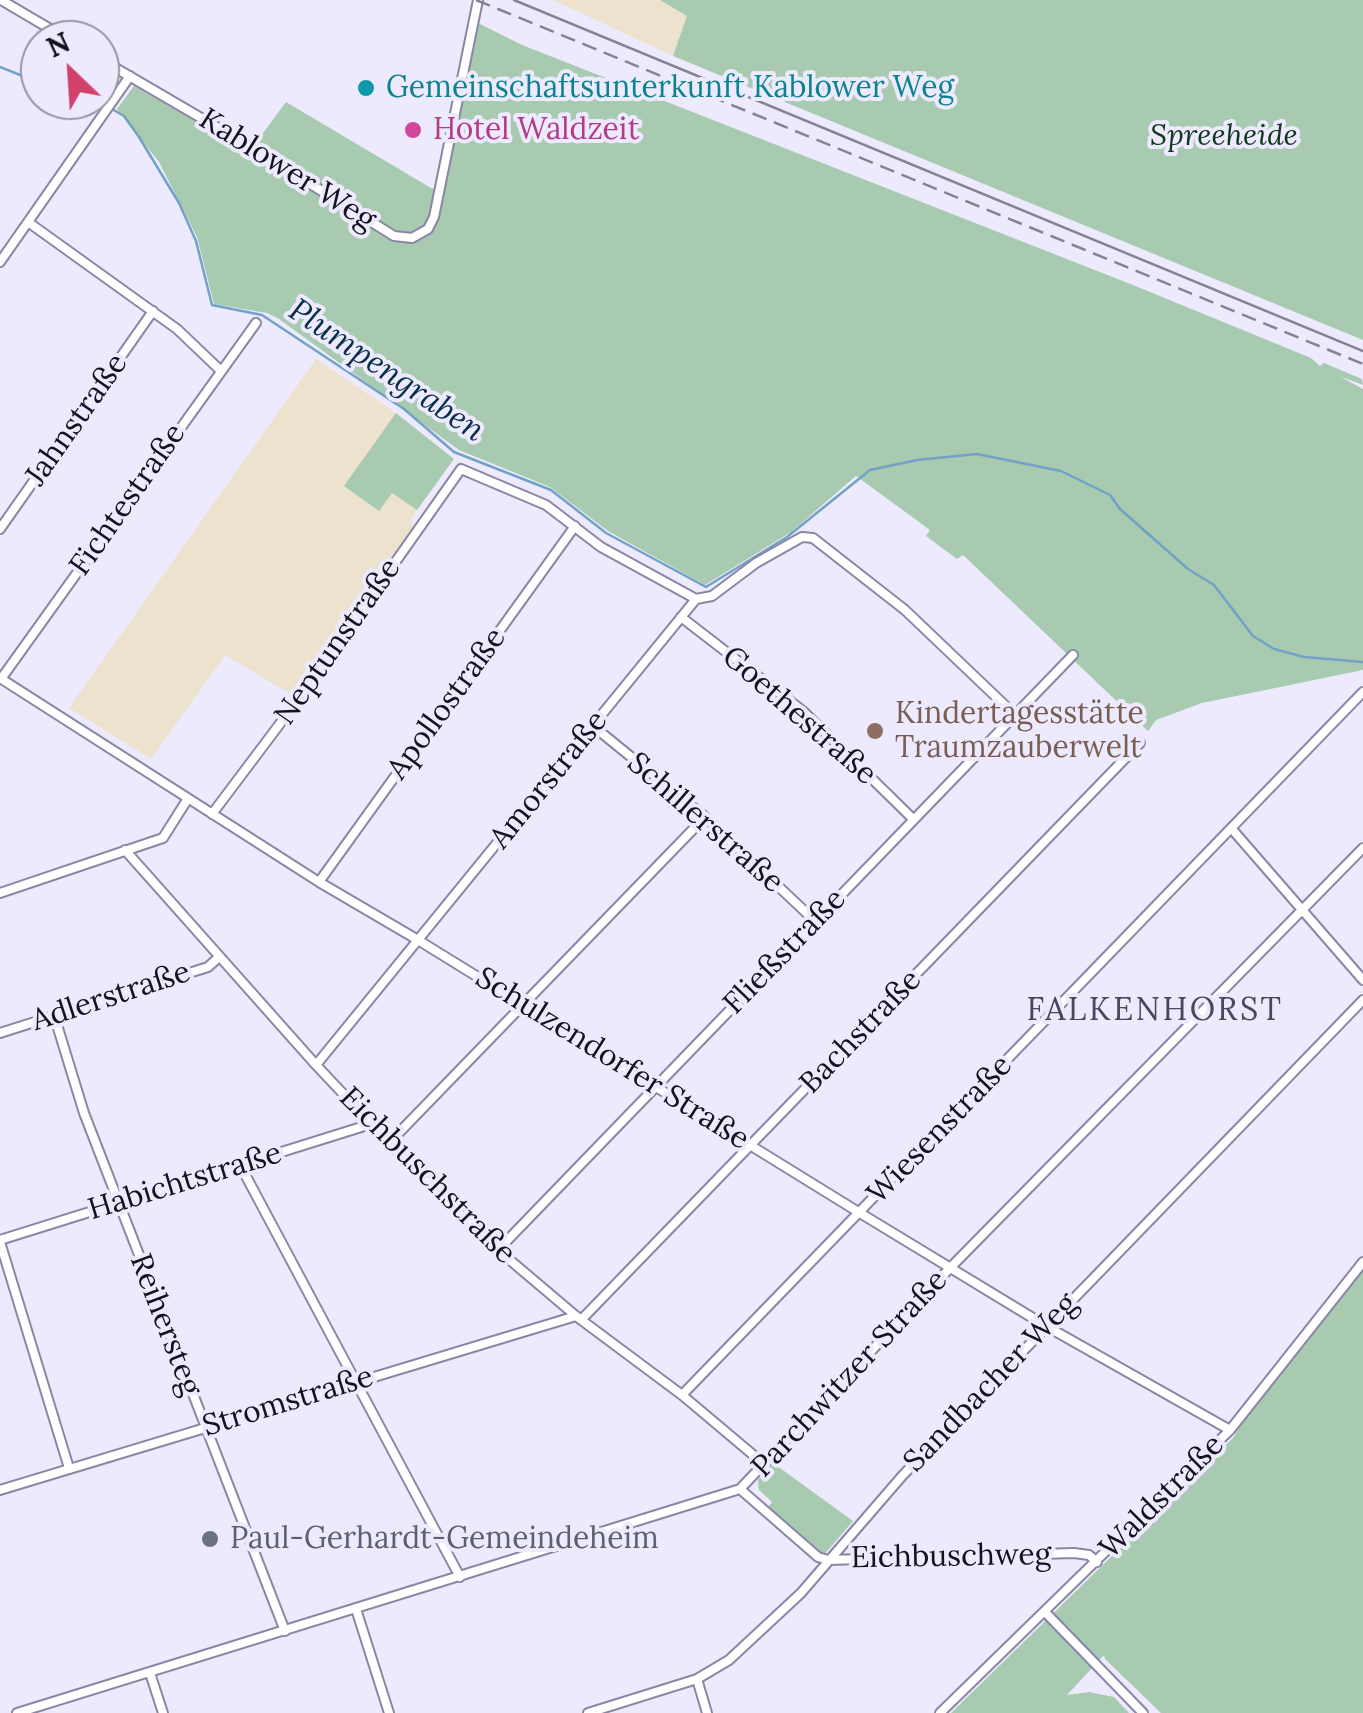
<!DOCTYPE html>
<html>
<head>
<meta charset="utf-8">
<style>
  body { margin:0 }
  #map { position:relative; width:1363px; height:1713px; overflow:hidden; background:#edeafe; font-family:Lora,serif }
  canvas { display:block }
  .north { position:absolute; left:20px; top:20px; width:100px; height:100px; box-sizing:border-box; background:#edeafe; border:2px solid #9694a4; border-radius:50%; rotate:335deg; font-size:28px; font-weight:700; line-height:40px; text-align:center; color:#13121d }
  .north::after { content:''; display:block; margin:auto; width:35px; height:45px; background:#d0426c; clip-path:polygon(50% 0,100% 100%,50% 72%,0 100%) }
</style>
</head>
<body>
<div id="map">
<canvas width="1363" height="1713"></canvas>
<div class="north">N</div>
</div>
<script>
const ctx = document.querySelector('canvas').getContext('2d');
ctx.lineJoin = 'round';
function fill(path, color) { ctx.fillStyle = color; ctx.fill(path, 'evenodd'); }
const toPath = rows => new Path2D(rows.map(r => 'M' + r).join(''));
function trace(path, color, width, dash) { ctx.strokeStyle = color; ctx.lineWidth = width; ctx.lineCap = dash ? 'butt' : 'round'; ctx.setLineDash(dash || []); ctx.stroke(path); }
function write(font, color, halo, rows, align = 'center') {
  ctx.font = font + ' Lora,serif'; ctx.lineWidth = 8; ctx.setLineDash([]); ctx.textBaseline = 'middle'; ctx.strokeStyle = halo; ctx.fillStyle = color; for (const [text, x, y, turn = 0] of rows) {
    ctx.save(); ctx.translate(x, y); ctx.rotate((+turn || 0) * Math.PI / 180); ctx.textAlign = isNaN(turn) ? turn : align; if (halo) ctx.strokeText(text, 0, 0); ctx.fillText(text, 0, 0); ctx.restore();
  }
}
fill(toPath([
  [553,0,660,0,688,15,673,56],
  [316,359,396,413,345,486,392,492,417,510,411,519,414,525,292,695,225,655,151,759,69,708]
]), '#ede2cd');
fill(toPath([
  [660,0,1363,0,1363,340,673,56,687,16],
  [478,23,522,45,1133,285,1311,358,1320,366,1324,363,1362,379,1363,385,1339,376,1363,389,1363,670,1202,703,1156,720,1148,731,963,555,957,559,926,536,930,530,856,476,791,532,705,585,608,531,550,487,459,450,279,319,267,313,214,304,197,237,159,162,117,109,134,86,249,152,286,102,431,188,443,190],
  [396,413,454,459,417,510,392,493,379,511,344,486],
  [1363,1270,1363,1713,1161,1713,1105,1659,1104,1655,1067,1695,1089,1692,1114,1697,1129,1713,951,1713,1233,1438,1248,1413],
  [773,1463,853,1521,823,1556,767,1508,772,1502,759,1490,758,1480]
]), '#a7cab0');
trace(toPath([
  [0,67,40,83],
  [88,100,104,106],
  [112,109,124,116,139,137,179,203,196,241,212,305,262,315,404,409,454,452,551,490,606,533,706,587,787,537,870,470,917,460,977,454,1061,471,1110,495,1120,509,1188,569,1214,585,1253,636,1274,649,1304,657,1363,662]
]), '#72a2c6', 2.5);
const minor = toPath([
  [1,0,69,40],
  [100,59,256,150,394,236,412,238,428,229,434,217,478,0],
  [28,222,177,329,220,370],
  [0,262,130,76],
  [0,529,153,311],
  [681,617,804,712,913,819],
  [0,678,319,882,418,940,860,1213,1046,1326,1230,1430],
  [1,679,256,323],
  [593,726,705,817,815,921],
  [212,814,303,693,461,469,546,505,601,547,696,599],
  [1231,828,1363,980],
  [125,850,316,1065,432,1188,498,1250,576,1316,682,1395,764,1464],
  [319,882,575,526],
  [0,893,163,838,187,800],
  [54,1015,84,1113,285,1631],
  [0,1033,208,967,219,957],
  [316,1065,696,599,712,596,756,563,802,537,813,538,905,610,1014,714],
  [388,1144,705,817],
  [240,1165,460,1577],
  [0,1240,371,1124],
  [0,1242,69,1468],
  [498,1250,1073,655],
  [581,1320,1140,743],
  [682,1395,1363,692],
  [740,1489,818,1557,828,1560,1074,1553,1089,1555,1097,1562],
  [0,1490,576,1316],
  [356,1609,389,1713],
  [1045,1612,1143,1713],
  [150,1673,163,1713],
  [697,1679,707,1713],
  [17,1713,740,1489,950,1268,1363,848],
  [588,1713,697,1679,729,1660,801,1593,903,1475,1363,1000],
  [940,1713,1230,1430,1363,1262]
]);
trace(minor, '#8a86a4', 12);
trace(minor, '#fff', 8);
trace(toPath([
  [514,0,1363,351]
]), '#858392', 2.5);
trace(toPath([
  [476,0,1363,364]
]), '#858392', 2.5, [15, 8]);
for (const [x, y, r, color] of [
  [366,88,10,"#0f9aa8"],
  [413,130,10,"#d1479c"],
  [875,731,10,"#8d6e63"],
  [210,1539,10,"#6b7280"]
]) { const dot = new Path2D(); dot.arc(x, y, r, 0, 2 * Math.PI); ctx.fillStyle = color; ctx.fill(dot); trace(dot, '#edeafe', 4); }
write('30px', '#0d838f', '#edeafe', [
  ["Gemeinschaftsunterkunft Kablower Weg",386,88]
], 'left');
write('30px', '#b23c85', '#edeafe', [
  ["Hotel Waldzeit",433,130]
], 'left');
write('italic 30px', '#10381f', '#edeafe', [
  ["Spreeheide",1224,136]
]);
write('30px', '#13121d', '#edeafe', [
  ["Kablower Weg",287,170,32],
  ["Jahnstraße",77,420,-55],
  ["Fichtestraße",128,500,-55],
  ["Neptunstraße",338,642,-55],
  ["Apollostraße",447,704,-54],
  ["Goethestraße",799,716,41],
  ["Amorstraße",549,780,-51],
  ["Schillerstraße",705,823,41],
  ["Fließstraße",785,952,-46],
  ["Adlerstraße",111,997,-18],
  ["Bachstraße",861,1032,-46],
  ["Schulzendorfer Straße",612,1059,32],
  ["Wiesenstraße",940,1130,-46],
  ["Eichbuschstraße",427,1176,45],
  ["Habichtstraße",185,1182,-17],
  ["Reihersteg",165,1325,69],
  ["Parchwitzer Straße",850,1374,-47],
  ["Sandbacher Weg",991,1383,-46],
  ["Stromstraße",288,1402,-17],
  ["Waldstraße",1162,1497,-45],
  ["Eichbuschweg",951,1557,-1]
]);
write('30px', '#785e54', '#edeafe', [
  ["Kindertagesstätte",895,714],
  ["Traumzauberwelt",895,748]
], 'left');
write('30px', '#5b616d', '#edeafe', [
  ["Paul-Gerhardt-Gemeindeheim",230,1539]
], 'left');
write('italic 32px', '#09304a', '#edeafe', [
  ["Plumpengraben",386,371,34]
]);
ctx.letterSpacing = '2.5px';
write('32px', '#4a4661', '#edeafe', [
  ["FALKENHORST",1155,1011]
]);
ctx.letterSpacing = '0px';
</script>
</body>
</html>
